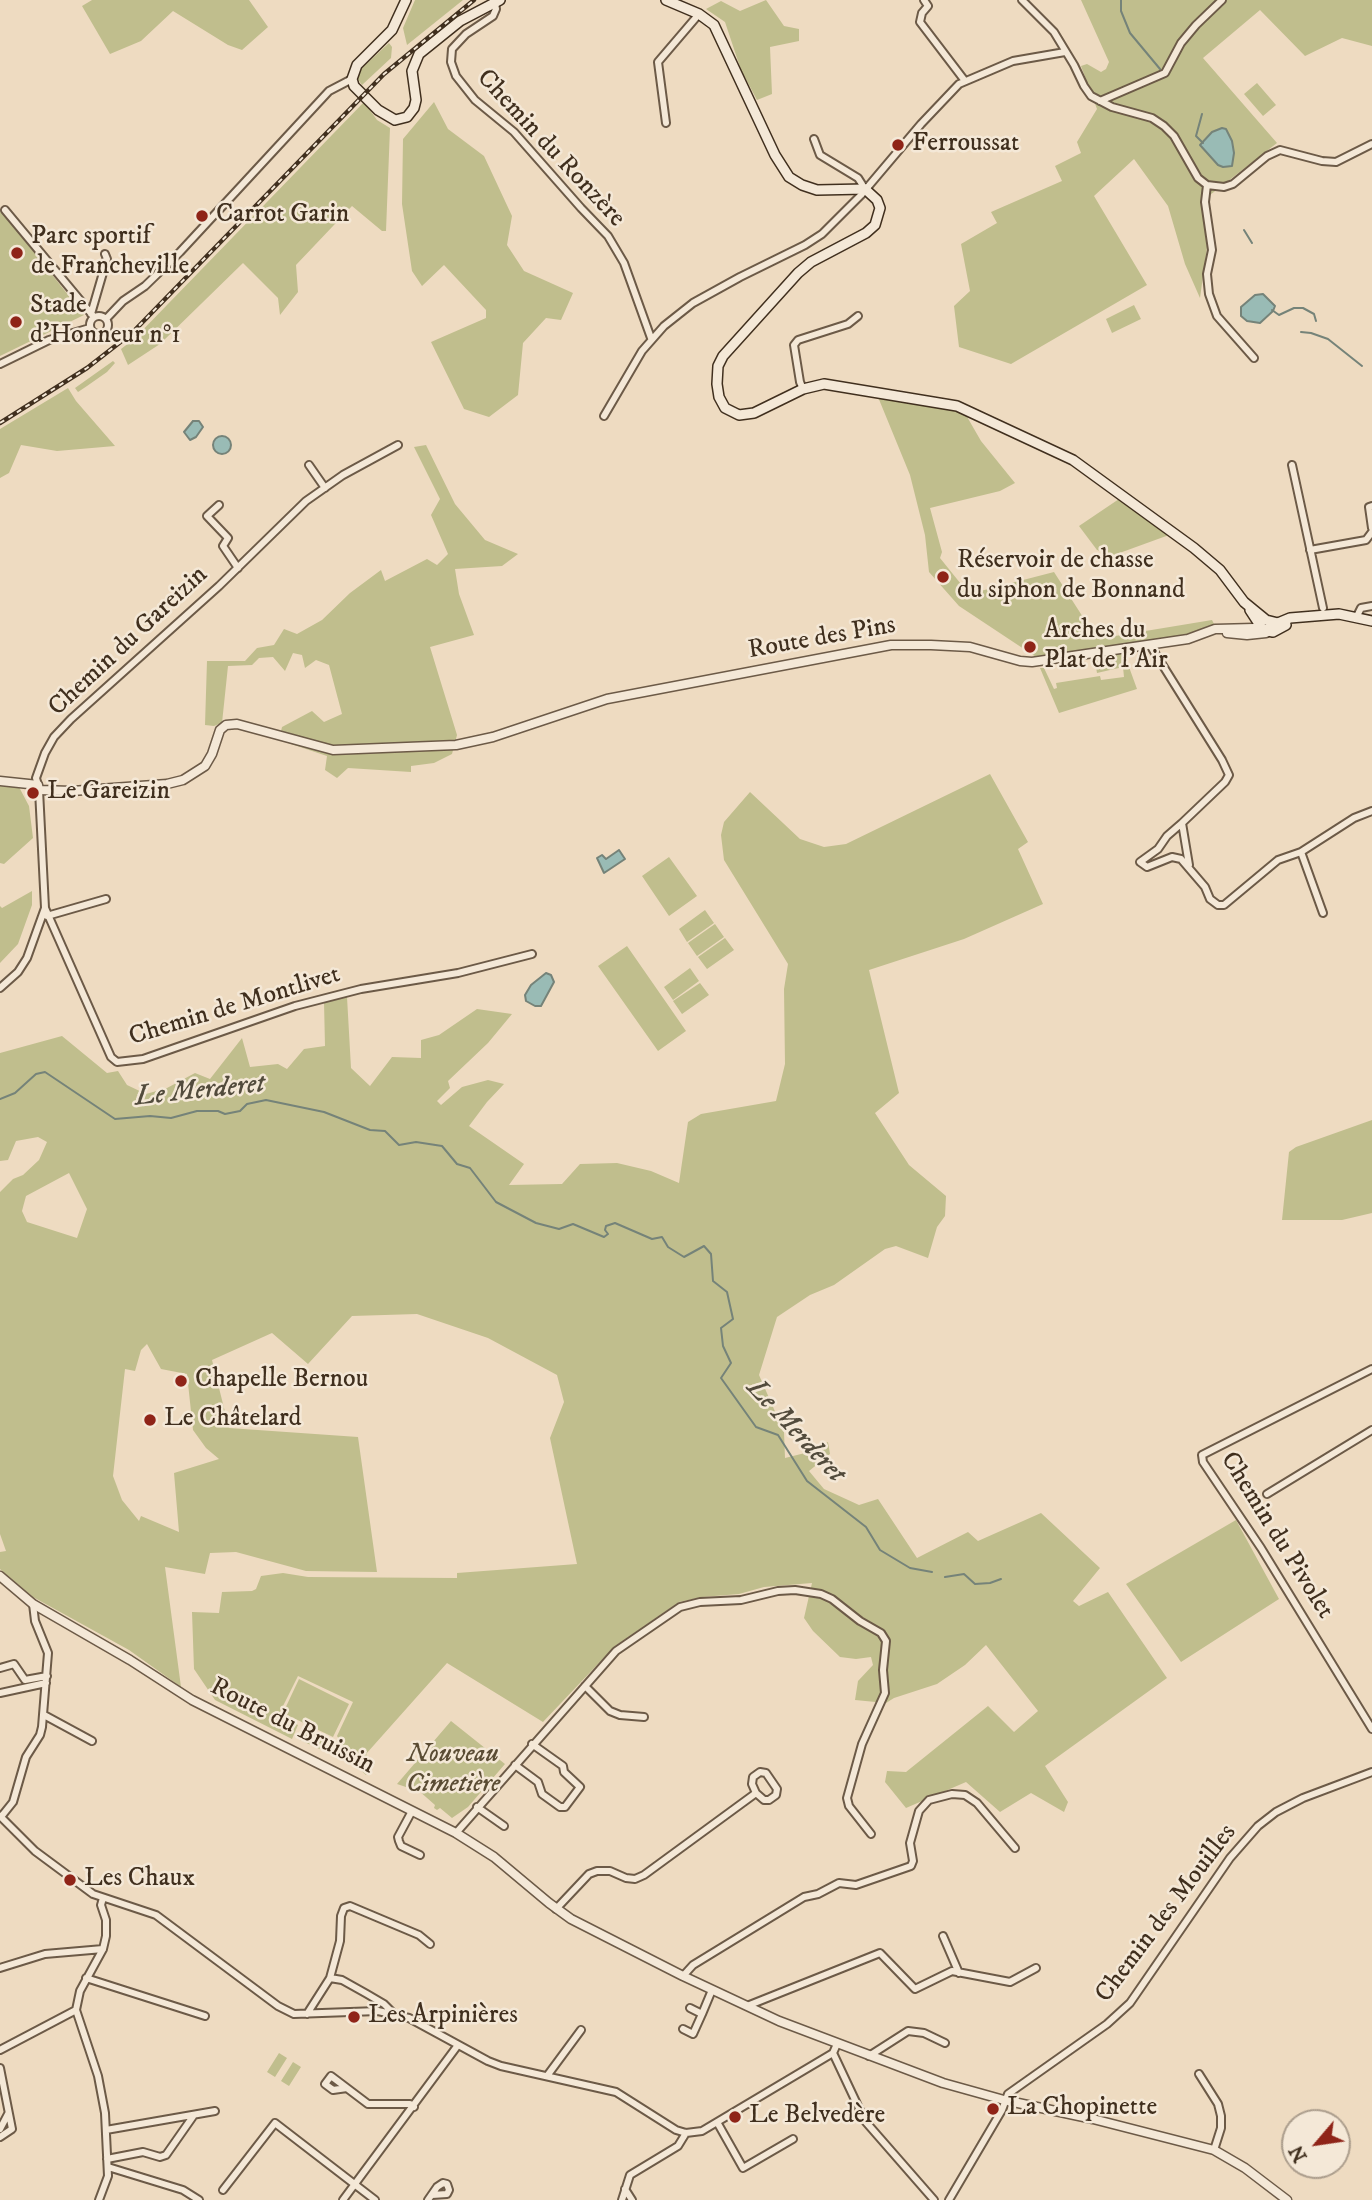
<!DOCTYPE html>
<html>
<head>
<meta charset="utf-8">
<style>
  body { margin:0 }
  #map { position:relative; width:1372px; height:2200px; overflow:hidden; background:#eedbc1; font-family:"IM FELL DW Pica",serif }
  canvas { display:block }
  .north { position:absolute; left:1281px; top:2109px; width:70px; height:70px; box-sizing:border-box; background:#f4e8d7; border:2px solid #ac9e8d; border-radius:50%; rotate:241deg; font-size:19px; font-weight:700; line-height:28px; text-align:center; color:#402f1e }
  .north::after { content:''; display:block; margin:auto; width:24px; height:32px; background:#8f2418; clip-path:polygon(50% 0,100% 100%,50% 72%,0 100%) }
</style>
</head>
<body>
<div id="map">
<canvas width="1372" height="2200"></canvas>
<div class="north">N</div>
</div>
<script>
const ctx = document.querySelector('canvas').getContext('2d');
ctx.lineJoin = 'round';
function fill(path, color) { ctx.fillStyle = color; ctx.fill(path, 'evenodd'); }
const toPath = rows => new Path2D(rows.map(r => 'M' + r).join(''));
function trace(path, color, width, dash) { ctx.strokeStyle = color; ctx.lineWidth = width; ctx.lineCap = dash ? 'butt' : 'round'; ctx.setLineDash(dash || []); ctx.stroke(path); }
function write(font, color, halo, rows, align = 'center') {
  ctx.font = font + ' "IM FELL DW Pica",serif'; ctx.lineWidth = 5; ctx.setLineDash([]); ctx.textBaseline = 'middle'; ctx.strokeStyle = halo; ctx.fillStyle = color; for (const [text, x, y, turn = 0] of rows) {
    ctx.save(); ctx.translate(x, y); ctx.rotate((+turn || 0) * Math.PI / 180); ctx.textAlign = isNaN(turn) ? turn : align; if (halo) ctx.strokeText(text, 0, 0); ctx.fillText(text, 0, 0); ctx.restore();
  }
}
fill(toPath([
  [92,0,249,0,268,27,242,50,228,45,173,11,141,41,110,54,82,6],
  [415,0,463,0,407,45,403,28],
  [766,0,784,26,799,29,799,41,770,47,772,94,757,100,741,70,725,22,706,9,721,1,740,11],
  [1081,0,1372,0,1372,46,1342,38,1305,56,1260,10,1203,58,1277,143,1201,202,1207,247,1200,298,1185,264,1168,206,1134,159,1094,196,1147,285,1011,364,959,347,954,306,970,291,961,244,997,223,991,212,1062,181,1055,166,1081,153,1077,142,1097,109,1081,66,1087,64,1101,72,1106,69,1109,62],
  [389,43,392,47,391,58,362,85,357,78,362,68],
  [1257,83,1276,105,1263,116,1244,94],
  [364,102,377,120,390,128,386,231,382,231,352,206,296,265,298,292,280,315,278,298,243,263,160,344,128,365,121,349,134,339],
  [434,102,448,129,484,156,512,216,507,245,524,271,573,293,561,320,546,318,523,343,518,395,489,417,464,409,431,342,486,318,486,310,444,265,422,286,412,271,402,204,403,139],
  [0,209,84,315,0,356],
  [1134,305,1141,319,1112,333,1106,319],
  [113,361,115,363,107,372,87,386,78,392,75,388],
  [68,388,76,401,115,446,57,451,21,445,9,473,0,478,0,429],
  [878,397,955,410,966,415,981,441,1015,483,1000,491,930,508,942,552,940,558,969,594,1054,572,1097,639,1212,620,1216,628,1193,634,1039,659,959,606,929,572,925,535,910,475],
  [426,445,455,504,485,540,518,554,502,566,455,569,459,594,474,635,430,647,457,735,452,754,434,763,411,766,411,772,348,768,337,778,325,770,327,756,279,740,282,727,312,711,324,722,342,714,329,665,316,660,305,668,302,655,293,653,285,671,273,657,259,658,252,665,228,666,222,723,214,726,205,725,207,661,245,661,257,648,274,645,284,629,297,634,322,620,350,593,381,570,385,581,427,559,437,565,448,554,431,515,440,499,414,447],
  [1119,499,1169,535,1114,555,1097,550,1079,526],
  [1119,653,1125,656,1137,689,1059,713,1040,668,1044,668,1054,689,1057,688,1056,683,1100,676,1101,680,1124,677,1123,667,1097,673,1094,656],
  [990,774,1028,842,1018,849,1043,904,964,939,869,970,899,1093,875,1113,909,1165,946,1196,945,1216,937,1227,928,1258,896,1246,885,1249,834,1285,810,1295,777,1317,759,1375,784,1432,785,1458,809,1452,828,1442,830,1454,809,1471,824,1489,859,1505,878,1499,917,1558,968,1532,978,1541,1041,1513,1100,1568,1073,1601,1079,1606,1108,1592,1167,1678,1045,1766,1068,1802,1064,1812,1031,1793,1000,1812,966,1782,906,1808,885,1782,887,1771,906,1772,988,1706,1014,1732,1038,1711,986,1645,965,1665,937,1684,894,1698,886,1703,855,1700,858,1681,873,1665,871,1657,856,1659,840,1657,813,1631,804,1618,812,1583,764,1587,739,1594,702,1597,679,1602,615,1646,543,1722,447,1663,366,1754,375,1764,366,1775,356,1766,337,1736,353,1702,298,1676,279,1714,298,1725,292,1739,215,1700,194,1669,192,1612,219,1613,222,1592,252,1591,256,1589,261,1576,283,1573,308,1577,457,1578,457,1573,577,1564,550,1438,564,1402,557,1375,488,1338,417,1314,352,1316,308,1364,272,1333,212,1360,229,1428,358,1437,377,1572,306,1571,236,1552,210,1553,205,1574,165,1567,181,1687,129,1650,33,1597,0,1569,0,1552,6,1551,0,1534,0,1192,13,1179,23,1175,39,1160,47,1142,38,1137,16,1141,8,1160,0,1161,0,1053,62,1036,107,1073,118,1071,127,1085,146,1094,167,1088,195,1073,210,1079,242,1038,250,1067,278,1064,287,1069,304,1049,325,1046,324,1002,347,997,351,1068,370,1086,392,1057,421,1058,421,1040,439,1035,477,1009,512,1014,488,1043,448,1081,450,1088,437,1101,441,1105,462,1087,488,1080,504,1084,487,1102,469,1126,524,1164,509,1185,562,1184,580,1164,617,1163,651,1171,679,1183,688,1122,701,1114,776,1101,785,1064,784,989,788,964,724,860,721,835,724,822,750,792,800,839,824,847,846,844],
  [69,1173,87,1209,77,1238,27,1222,22,1211,26,1196],
  [147,1344,161,1369,187,1374,193,1430,206,1448,219,1459,174,1473,179,1532,141,1516,139,1521,122,1500,113,1476,125,1369,135,1371,141,1350],
  [0,785,19,787,29,806,33,838,4,864,0,863],
  [669,857,697,896,669,916,642,876],
  [32,891,32,905,18,944,0,963,0,906,2,908],
  [705,910,714,923,687,942,679,929],
  [715,924,724,937,697,956,688,943],
  [725,938,734,950,707,969,698,957],
  [627,946,686,1031,658,1051,598,966],
  [690,968,699,981,673,1000,664,987],
  [700,983,709,995,682,1014,673,1001],
  [1372,1120,1372,1213,1342,1220,1282,1220,1289,1152,1296,1147],
  [1236,1520,1279,1599,1181,1662,1126,1584],
  [299,1679,349,1704,333,1737,283,1713],
  [451,1721,505,1764,468,1807,452,1818,440,1808,437,1810,434,1808,435,1805,410,1783,406,1787,397,1784],
  [305,1729,329,1741,324,1751,300,1740],
  [279,2053,287,2058,275,2077,267,2072],
  [293,2062,301,2067,289,2086,281,2081]
]), '#c0be8d');
const water = toPath([
  [1222,128,1226,129,1232,141,1234,153,1232,166,1223,167,1218,165,1200,145,1212,132,1222,128],
  [1263,294,1275,306,1273,311,1260,323,1247,321,1241,316,1241,307,1255,295,1263,294],
  [193,421,199,421,203,427,196,437,190,440,184,432,193,421],
  '213 445a9 9 0 1 1 18 0a9 9 0 1 1-18 0Z',
  [619,850,625,859,604,873,597,858,602,855,606,859,619,850],
  [546,973,551,975,554,982,541,1006,535,1006,526,1001,525,995,531,985,546,973]
]);
fill(water, '#99bbb5');
trace(water, '#758379', 2);
trace(toPath([
  [1121,0,1121,11,1130,33,1160,69],
  [1202,114,1196,136,1203,143],
  [1244,230,1252,243],
  [1272,310,1279,315,1294,308,1303,308,1314,314,1316,321],
  [1301,332,1311,333,1328,339,1362,366],
  [0,1099,15,1093,36,1074,45,1072,115,1119,150,1116,171,1118,197,1111,218,1111,225,1114,240,1111,247,1104,266,1100,324,1112,370,1130,385,1131,399,1145,416,1142,442,1146,457,1164,470,1168,496,1202,536,1223,559,1229,573,1224,604,1237,608,1234,605,1230,606,1226,615,1223,652,1239,662,1237,668,1247,684,1257,704,1246,711,1254,713,1281,727,1292,733,1319,721,1328,723,1346,731,1363,721,1378,756,1427,778,1435,807,1481,866,1527,880,1550,910,1568,932,1572],
  [945,1577,964,1574,975,1584,990,1583,1001,1579]
]), '#758379', 2);
const minor = toPath([
  [924,0,928,6,922,13,920,22,965,81],
  [1022,0,1054,32,1074,65,1084,86,1091,96,1112,107,1152,118,1164,126,1174,136,1198,178,1207,185],
  [495,3,496,9,493,16,466,34,452,49,451,62,456,76,475,100,514,132,581,208,608,236,624,263,651,338],
  [1100,101,1165,73,1181,43,1196,25,1222,0],
  [666,123,658,62,699,14],
  [814,139,820,155,858,178,865,189],
  [1207,185,1205,202,1212,250,1207,274,1209,294,1217,316,1254,358],
  [1207,185,1224,187,1233,184,1267,156,1280,150,1322,161,1336,162,1372,144],
  [5,210,94,317],
  [91,314,107,259,105,254],
  '90 325a9 9 0 1 1 18 0a9 9 0 1 1-18 0Z',
  [106,319,123,301,145,286,180,252,329,91,352,79],
  [0,364,49,340,90,328],
  [803,389,800,382,794,345,798,340,848,324,858,316],
  [604,416,642,351,664,326,693,303,740,277,805,245,822,234,861,195,921,124,959,84,1013,61,1065,52],
  [309,465,325,488],
  [1292,465,1323,608],
  [219,505,207,516,228,538,223,546,238,568],
  [1372,506,1369,507,1372,528],
  [1310,550,1366,540,1372,532],
  [1356,618,1361,608,1372,606],
  [1150,645,1222,760,1229,775,1225,782,1182,823,1189,865],
  [38,785,36,778,45,753,54,737,71,719,219,586,306,501,343,475,398,445],
  [1182,823,1167,836,1158,849,1140,862,1147,867,1172,857,1181,859,1205,887,1210,899,1218,905,1224,905,1278,860,1301,852,1354,818,1372,811],
  [1301,852,1323,913],
  [45,908,111,1057,117,1062,143,1059,295,1006,361,989,458,973,532,954],
  [47,916,106,899],
  [0,988,18,972,27,958,45,908,39,790],
  [1372,1369,1202,1455,1203,1462,1261,1548,1372,1729],
  [1267,1494,1372,1430],
  [0,1668,14,1664,25,1680,47,1676],
  [585,1686,610,1711,620,1715,644,1717],
  [0,1693,46,1683],
  [44,1715,92,1741],
  [515,1765,538,1782,542,1794,560,1807,565,1807,580,1787,564,1772,563,1766,532,1744],
  [477,1807,504,1826],
  [412,1811,398,1837,399,1841,401,1846,420,1855],
  [0,1816,35,1851,93,1894,156,1915,278,2006,294,2014,378,2011,409,2018,488,2061,501,2066,616,2092,676,2130,686,2133,702,2131,833,2053,837,2044],
  [1,1817,13,1802,26,1757,40,1735,42,1727,48,1653,35,1621,33,1604],
  [456,1833,616,1651,680,1607,700,1602,741,1600,778,1591,795,1590,821,1594,832,1599,860,1621,881,1633,886,1641,883,1670,885,1693,862,1744,847,1798,849,1806,871,1834],
  [556,1909,589,1874,597,1871,610,1871,626,1878,635,1879,644,1875,756,1793,752,1784,753,1777,760,1772,766,1773,777,1789,776,1795,769,1800,764,1800,756,1793],
  [943,1936,959,1973],
  [0,1968,45,1954,103,1949],
  [683,1976,693,1965,804,1897,818,1894,839,1883,856,1885,911,1866,913,1861,910,1843,919,1811,929,1800,952,1794,965,1795,977,1803,1015,1848],
  [86,1978,205,2016],
  [330,1978,340,1941,341,1916,344,1908,350,1906,419,1935,430,1944],
  [747,2006,880,1953,915,1989,952,1971,1010,1982,1036,1968],
  [690,2008,702,2014,712,1990],
  [307,2014,330,1978,342,1980,367,1994,384,2004,393,2013],
  [683,2029,693,2034,702,2014],
  [0,2050,76,2010],
  [833,2053,865,2121,934,2200],
  [869,2056,908,2031,924,2033,945,2043],
  [0,2068,12,2129,0,2137],
  [1199,2074,1218,2104,1221,2116,1221,2128,1214,2150],
  [547,2076,581,2030],
  [347,2088,333,2090,325,2084,331,2076,368,2104,410,2104,414,2107],
  [717,2122,743,2168,793,2139],
  [0,2129,8,2114],
  [106,2130,215,2111],
  [107,2159,143,2152,160,2157,166,2155,194,2115],
  [108,2167,183,2190,199,2200],
  [625,2189,632,2200],
  [223,2190,275,2123,375,2200],
  [99,2200,108,2176,105,2113,98,2076,76,2010,80,1991,103,1949,106,1936,106,1920,101,1905,103,1898],
  [343,2200,458,2045],
  [428,2200,437,2187,443,2183,447,2184,449,2190,447,2194,432,2195],
  [622,2200,630,2175,678,2146,686,2133],
  [949,2200,1002,2110,1008,2094,1107,2024,1130,2003,1230,1858,1258,1826,1276,1812,1303,1798,1372,1772]
]);
const tertiary = toPath([
  [1227,633,1247,635,1266,633],
  [0,781,38,785,39,790,72,791,167,784,183,780,205,766,212,754,220,730,226,725,237,724,333,750,456,745,493,737,607,699,891,645,931,645,970,647,1020,661,1032,662,1188,639,1215,629,1254,628,1263,630,1278,623],
  [0,1576,33,1604,130,1660,192,1700,456,1833,494,1857,549,1903,571,1919,683,1976,779,2021,943,2083,1004,2100,1093,2119,1214,2150,1245,2168,1287,2200]
]);
const secondary = toPath([
  [406,0,392,30,357,65,352,79,354,86,378,110,395,120,407,117,414,108,416,100,412,71,419,54,460,21,500,0],
  [666,0,699,14,714,25,775,155,789,177,802,185,817,190,865,189,877,200,880,208,875,225,866,233,811,262,798,273,723,356,718,366,717,384,719,397,725,408,739,415,754,413,803,389,824,384,957,406,1073,460,1194,548,1220,570,1244,602,1266,620,1278,623,1290,618,1339,614,1372,621],
  [1250,610,1263,630,1273,632,1286,625]
]);
trace(minor, '#6c5a47', 10);
trace(tertiary, '#6c5a47', 11);
trace(secondary, '#402f1e', 12);
trace(minor, '#f4e8d7', 6);
trace(tertiary, '#f4e8d7', 8);
trace(secondary, '#f4e8d7', 9);
const rail = toPath([
  [0,423,87,368,132,333,384,74,474,0]
]);
trace(rail, '#402f1e', 4.5);
trace(rail, '#f4e8d7', 2, [5]);
for (const [x, y, r, color] of [
  [898,145,7,"#8f2418"],
  [202,216,7,"#8f2418"],
  [17,253,7,"#8f2418"],
  [16,322,7,"#8f2418"],
  [943,577,7,"#8f2418"],
  [1030,647,7,"#8f2418"],
  [33,793,7,"#8f2418"],
  [181,1381,7,"#8f2418"],
  [150,1420,7,"#8f2418"],
  [70,1880,7,"#8f2418"],
  [354,2017,7,"#8f2418"],
  [993,2109,7,"#8f2418"],
  [735,2117,7,"#8f2418"]
]) { const dot = new Path2D(); dot.arc(x, y, r, 0, 2 * Math.PI); ctx.fillStyle = color; ctx.fill(dot); trace(dot, '#f4e8d7', 2.5); }
write('26px', '#402f1e', '#f4e8d7', [
  ["Ferroussat",912,145],
  ["Carrot Garin",216,216],
  ["Parc sportif",31,238],
  ["de Francheville",31,268],
  ["Stade",30,307],
  ["d'Honneur n°1",30,337],
  ["Réservoir de chasse",957,562],
  ["du siphon de Bonnand",957,592],
  ["Arches du",1044,632],
  ["Plat de l'Air",1044,662],
  ["Le Gareizin",47,793],
  ["Chapelle Bernou",195,1381],
  ["Le Châtelard",164,1420],
  ["Les Chaux",84,1880],
  ["Les Arpinières",368,2017],
  ["La Chopinette",1007,2109],
  ["Le Belvedère",749,2117]
], 'left');
write('26px', '#402f1e', '#f4e8d7', [
  ["Chemin du Ronzère",550,149,47],
  ["Route des Pins",822,639,-10],
  ["Chemin du Gareizin",129,642,-43],
  ["Chemin de Montlivet",235,1007,-17],
  ["Chemin du Pivolet",1276,1536,58],
  ["Route du Bruissin",292,1727,27],
  ["Chemin des Mouilles",1167,1914,-53]
]);
write('italic 26px', '#5a4c34', '#f4e8d7', [
  ["Nouveau",453,1756],
  ["Cimetière",453,1786]
]);
write('italic 28px', '#524b3c', '#f4e8d7', [
  ["Le Merderet",200,1092,-6],
  ["Le Merderet",795,1432,47]
]);
</script>
</body>
</html>
